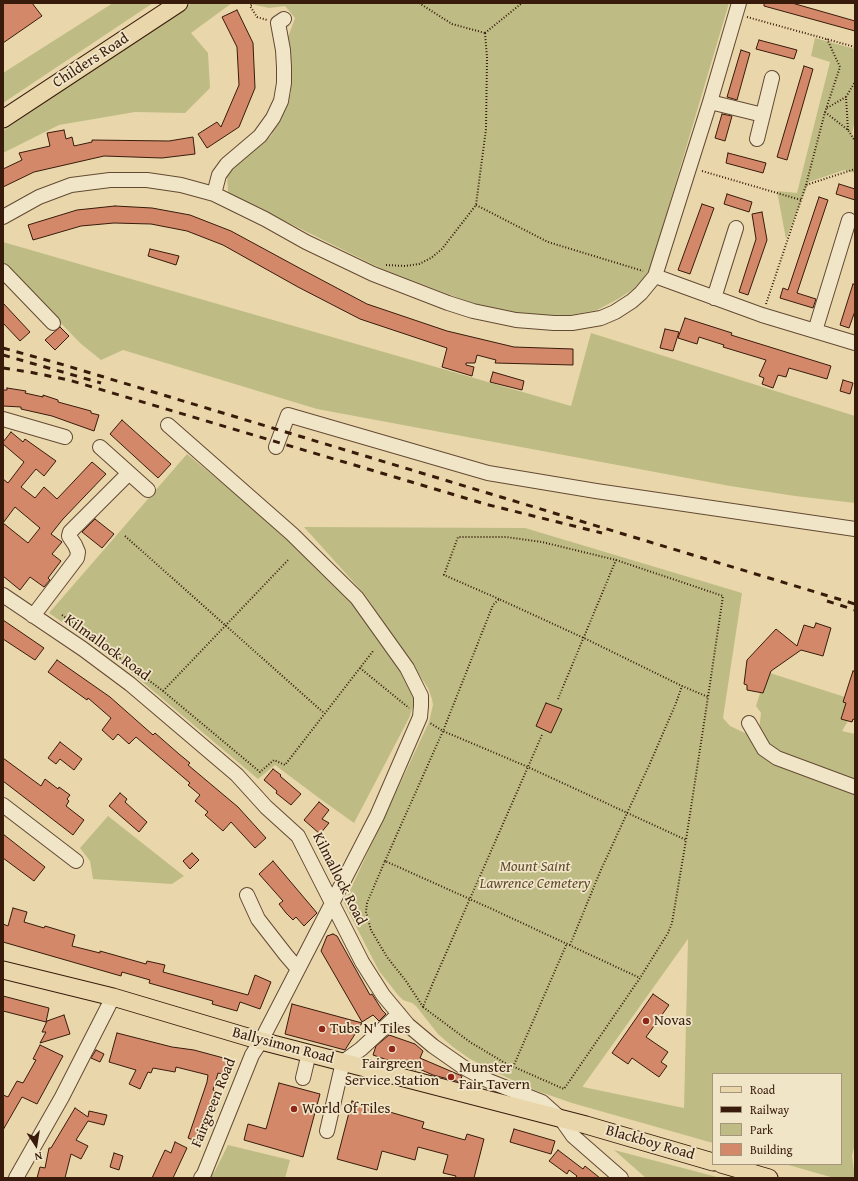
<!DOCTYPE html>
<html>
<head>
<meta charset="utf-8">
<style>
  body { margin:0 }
  #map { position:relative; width:858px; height:1181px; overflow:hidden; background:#e9d7ab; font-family:"Gentium Book Plus",serif }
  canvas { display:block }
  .frame { position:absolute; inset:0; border:4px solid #381b0b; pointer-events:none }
  .legend { position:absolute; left:712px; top:1073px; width:130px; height:92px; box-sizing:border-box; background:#f1e5c8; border:1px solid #a7947c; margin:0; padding:5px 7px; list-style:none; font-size:12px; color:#381b0b }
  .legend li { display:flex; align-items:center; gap:8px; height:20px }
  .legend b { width:20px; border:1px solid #a7947c }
  .north { position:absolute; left:16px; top:1125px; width:40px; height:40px; -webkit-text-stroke:3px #f1e5c8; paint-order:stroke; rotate:168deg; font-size:11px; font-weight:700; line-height:16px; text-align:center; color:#381b0b }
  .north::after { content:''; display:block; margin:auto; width:14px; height:18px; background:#381b0b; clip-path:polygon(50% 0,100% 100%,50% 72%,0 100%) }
</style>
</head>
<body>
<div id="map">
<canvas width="858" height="1181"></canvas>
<div class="frame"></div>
<ul class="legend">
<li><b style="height:5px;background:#e9d7ab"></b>Road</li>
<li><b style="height:5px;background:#381b0b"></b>Railway</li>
<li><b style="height:11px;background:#bebc84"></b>Park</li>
<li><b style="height:11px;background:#d3886a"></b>Building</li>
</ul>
<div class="north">N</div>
</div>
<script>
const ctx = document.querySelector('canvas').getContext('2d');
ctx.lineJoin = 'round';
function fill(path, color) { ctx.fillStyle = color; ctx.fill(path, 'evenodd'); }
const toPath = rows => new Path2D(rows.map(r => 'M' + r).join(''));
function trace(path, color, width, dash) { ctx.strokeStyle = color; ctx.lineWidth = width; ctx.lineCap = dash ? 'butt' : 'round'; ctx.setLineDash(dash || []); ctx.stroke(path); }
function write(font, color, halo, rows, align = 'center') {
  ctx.font = font + ' "Gentium Book Plus",serif'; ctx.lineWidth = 3.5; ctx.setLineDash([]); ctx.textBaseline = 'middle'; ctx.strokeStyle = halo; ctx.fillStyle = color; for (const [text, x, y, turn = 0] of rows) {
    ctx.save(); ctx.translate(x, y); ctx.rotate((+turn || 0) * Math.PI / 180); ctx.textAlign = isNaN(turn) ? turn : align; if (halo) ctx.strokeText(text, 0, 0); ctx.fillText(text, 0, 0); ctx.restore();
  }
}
fill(toPath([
  [113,3,153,3,3,103,3,73],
  [192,3,232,3,191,33,208,53,210,88,185,113,135,112,59,125,3,153,3,131],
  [253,3,729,3,651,266,645,279,641,284,618,299,597,310,566,316,536,316,477,305,382,269,228,193,227,173,271,136,291,93,287,40,295,18,285,6,269,8,255,5],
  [815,38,855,49,855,119,852,134,855,138,855,173,844,170,809,182,786,239,777,191,797,193,830,62,811,56],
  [3,242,571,406,591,333,855,416,855,503,795,496,730,486,317,409,123,350,101,360,80,343,3,263],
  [187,454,286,536,353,602,400,669,415,701,409,718,354,823,319,798,275,765,258,779,120,663,49,613],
  [304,527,525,528,742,593,723,718,730,726,747,734,760,753,855,792,855,1143,852,1156,855,1178,834,1178,785,1164,841,1164,841,1074,713,1074,713,1143,572,1103,526,1087,470,1059,453,1047,438,1034,416,1006,412,1003,403,1000,398,995,379,971,344,903,429,722,433,705,432,699,428,688,366,596],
  [688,939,684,1108,583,1087,583,1086],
  [770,673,845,697,846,703,841,718,848,721,842,731,855,734,855,780,776,751,764,739,759,731,761,713,756,706,760,693,763,693],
  [108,816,184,876,172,884,93,879,90,861,80,848],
  [228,1145,290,1160,285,1178,209,1178,215,1171],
  [614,1150,721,1178,646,1178]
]), '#bebc84');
const building = toPath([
  [3,3,32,3,42,16,3,43,3,3],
  [764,3,792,3,855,21,855,31,764,6,764,3],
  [237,10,253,43,255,88,239,127,207,148,198,134,217,122,221,127,239,85,237,47,222,17,237,10],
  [759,40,797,50,794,59,756,49,759,40],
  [741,50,750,53,737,100,727,97,741,50],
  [804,66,813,69,787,160,777,157,804,66],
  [722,114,732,116,725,141,715,138,722,114],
  [64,130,66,139,72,137,74,146,92,142,92,140,169,141,193,137,195,154,162,158,104,156,34,172,3,187,3,169,22,160,19,153,50,146,47,133,64,130],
  [728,153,766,163,763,173,726,163,728,153],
  [839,184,855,189,855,200,836,194,839,184],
  [727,194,752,202,749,212,724,204,727,194],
  [819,197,828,200,797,293,816,299,813,308,780,298,783,288,788,290,819,197],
  [702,204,714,208,690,274,678,270,702,204],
  [115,206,152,208,190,215,231,231,303,270,367,304,447,331,514,347,573,349,573,365,495,363,496,360,477,355,475,363,466,363,466,365,474,367,472,376,442,367,447,348,360,319,298,287,223,245,187,231,151,224,114,223,81,226,33,240,28,225,77,210,115,206],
  [762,212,767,240,748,295,739,292,756,239,752,214,762,212],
  [150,249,179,256,176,265,148,256,150,249],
  [853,284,855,285,855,311,849,328,840,325,853,284],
  [3,303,30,332,20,341,3,323,3,303],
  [685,318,732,333,731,335,831,366,827,379,789,368,786,377,778,375,773,388,762,384,764,378,759,376,766,360,723,347,724,345,699,337,697,344,678,338,685,318],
  [60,327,69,336,55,350,45,340,60,327],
  [665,329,679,332,673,351,660,348,665,329],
  [493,372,524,381,522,390,490,382,493,372],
  [843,380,853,383,850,394,840,391,843,380],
  [7,388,26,391,25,393,43,397,43,395,58,400,58,402,91,411,91,413,99,415,94,431,52,416,21,409,21,407,3,406,3,390,7,390,7,388],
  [122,420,171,464,158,478,110,434,122,420],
  [11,432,23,442,25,439,56,461,44,476,36,469,21,487,35,498,44,487,57,499,92,462,106,474,63,519,51,534,62,542,52,554,61,561,48,578,50,580,44,587,30,577,20,590,3,576,3,523,28,543,40,528,15,507,3,523,3,479,8,483,24,462,3,444,3,442,11,432],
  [95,519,114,534,102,548,82,532,95,519],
  [3,620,44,648,35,660,3,639,3,620],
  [816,623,831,628,823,656,801,650,771,671,763,693,747,690,747,685,744,684,747,660,776,629,797,646,804,625,814,628,816,623],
  [57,660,110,697,153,735,155,733,179,754,190,763,188,765,238,807,266,838,255,848,231,822,223,831,205,815,208,812,195,801,200,795,188,785,190,783,136,737,129,744,118,734,113,740,102,730,111,718,88,698,87,700,48,672,57,660],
  [853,671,855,671,855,720,853,719,852,722,841,719,846,703,843,702,853,671],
  [546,703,562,709,551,733,536,726,546,703],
  [60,742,82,759,74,770,60,759,56,764,48,758,60,742],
  [3,758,41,786,45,779,58,789,59,787,70,795,67,799,69,801,66,806,84,820,73,835,3,781,3,758],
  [273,769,281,775,280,776,301,794,291,805,276,793,277,791,264,780,273,769],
  [120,793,127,799,125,802,147,822,139,832,109,806,120,793],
  [319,802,329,810,322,819,329,823,320,834,304,820,319,802],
  [3,834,45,867,34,881,3,858,3,834],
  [192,853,199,860,190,869,183,861,192,853],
  [273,861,317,913,304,926,296,917,293,920,286,913,279,904,283,901,259,874,273,861],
  [13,908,27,912,24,922,44,928,45,926,75,935,72,946,100,953,100,951,146,964,147,961,165,965,163,972,248,995,255,975,271,982,260,1009,240,1002,237,1011,212,1004,213,1001,149,983,150,980,122,972,121,976,3,942,3,924,8,926,13,908],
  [333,934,337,936,370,995,372,994,382,1010,386,1014,379,1021,373,1015,362,1022,321,951,327,936,333,934],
  [653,994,669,1005,646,1037,668,1052,661,1062,667,1066,659,1077,632,1058,628,1064,612,1053,653,994],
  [3,996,49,1008,46,1022,3,1011,3,996],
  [292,1004,362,1023,345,1050,285,1034,292,1004],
  [64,1015,70,1034,40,1043,46,1032,42,1032,47,1021,64,1015],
  [117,1033,172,1047,194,1050,231,1060,228,1075,218,1073,213,1090,219,1092,201,1143,188,1138,207,1082,208,1075,176,1067,175,1072,153,1068,151,1073,148,1072,140,1089,129,1084,136,1070,109,1062,117,1033],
  [389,1035,415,1044,423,1051,420,1058,462,1076,460,1082,433,1075,417,1068,416,1070,373,1055,376,1046,389,1035],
  [40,1045,63,1056,37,1104,22,1097,3,1130,3,1095,8,1097,17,1081,23,1083,36,1060,33,1059,40,1045],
  [96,1050,104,1054,100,1062,91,1058,96,1050],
  [279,1083,320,1094,303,1157,244,1140,248,1124,266,1129,279,1083],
  [352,1101,424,1122,422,1128,465,1140,467,1134,484,1139,474,1178,455,1178,456,1176,443,1173,448,1155,418,1147,415,1160,382,1151,377,1170,337,1159,352,1101],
  [75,1108,88,1117,89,1111,107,1115,104,1125,88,1121,76,1140,88,1146,81,1159,71,1154,65,1178,37,1178,40,1167,45,1168,49,1148,51,1148,75,1108],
  [514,1129,555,1141,551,1154,510,1142,514,1129],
  [175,1142,187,1148,173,1178,152,1178,165,1150,171,1153,175,1142],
  [558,1150,583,1169,585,1166,600,1178,575,1178,577,1176,569,1170,567,1174,549,1161,558,1150],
  [114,1153,123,1156,119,1170,110,1167,114,1153]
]);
fill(building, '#d3886a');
trace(building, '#381b0b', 1);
const minor = toPath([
  [710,102,763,115],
  [757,139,772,78],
  [214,194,219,175,227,164,260,136,273,118,281,101,284,83,284,67,283,50,278,23,284,19],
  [3,217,39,197,71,185,110,180,147,180,181,185,214,194,265,219,306,242,373,274,448,303,473,311,516,320,554,323,572,323,601,318,615,312,632,301,641,293,655,276,710,102,739,3],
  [3,271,53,323],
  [655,276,762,315,855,343],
  [714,298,736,228],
  [815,331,849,220],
  [3,419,65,437],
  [168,425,292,534,357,598,407,668,421,696,421,706,420,717,377,816,261,1041,252,1055,204,1174,201,1178],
  [100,447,148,490],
  [276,447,288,415,488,473,596,491,855,529],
  [3,595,83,649,130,684,237,775,266,807,298,836,362,962,383,995,408,1025,433,1046,463,1067,489,1081,542,1102,561,1119,573,1136,621,1178],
  [33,616,77,558,78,552,75,545,69,536,70,532,129,473],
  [749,723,764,749,777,758,855,787],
  [3,805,76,861],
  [247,895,258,919,286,955,298,969],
  [303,1078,309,1053],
  [327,1131,343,1062,361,1049,399,1014],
  [16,1178,62,1097,113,997]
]);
const major = toPath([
  [3,119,179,3],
  [3,970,113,997,261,1041,586,1125,713,1162],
  [721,1164,769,1178]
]);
trace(minor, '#644a33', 16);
trace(major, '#381b0b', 19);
trace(toPath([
  [254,3,250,6,257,17,267,20],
  [419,3,452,24,485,33],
  [747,17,855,47],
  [485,33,522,3],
  [827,108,846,97],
  [825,112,848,130,855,141],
  [848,130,846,97,855,82],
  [702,171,801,200],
  [806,185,825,112,840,67,827,39],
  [476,205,548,242,643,271],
  [386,265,405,266,419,264,431,258,442,249,476,205,486,129,487,57,485,33],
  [766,304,806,185,855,169],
  [125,536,324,713],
  [499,599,444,575,458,537,506,537,542,542,616,560,723,596,708,697],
  [62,615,163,691,260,772,274,760,285,765,373,651],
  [360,668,409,708],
  [163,691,289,559],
  [558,699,616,560],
  [542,735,528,767,432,985,423,1007,470,1042,505,1063,564,1089,640,978,668,933,672,923,686,840,528,767,443,731,493,605,499,599,586,639,682,686,708,697,686,840],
  [385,861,443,731,430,723],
  [570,945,600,872,651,761,676,703,682,686],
  [423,1007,406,981,387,957,371,930,366,912,367,903,385,861,492,909,640,978],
  [513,1067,567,943]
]), '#381b0b', 2, [1, 2]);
trace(minor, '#f1e5c8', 14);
trace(major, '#e9d7ab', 17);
trace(toPath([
  [3,348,64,365,855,604],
  [3,355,101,383],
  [3,368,29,372,69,380,485,504,602,533],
  [827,601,855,610]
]), '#381b0b', 3, [7, 7]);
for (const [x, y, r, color] of [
  [646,1021,4,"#8f2418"],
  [322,1029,4,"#8f2418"],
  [392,1049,4,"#8f2418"],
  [451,1077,4,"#8f2418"],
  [294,1109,4,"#8f2418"]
]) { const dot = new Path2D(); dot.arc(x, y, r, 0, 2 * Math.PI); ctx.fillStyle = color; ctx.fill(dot); trace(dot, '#f1e5c8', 1.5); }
write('15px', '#381b0b', '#f1e5c8', [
  ["Childers Road",91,61,-33],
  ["Kilmallock Road",107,648,36],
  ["Kilmallock Road",339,879,63],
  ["Ballysimon Road",283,1046,15],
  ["Fairgreen Road",214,1103,-68],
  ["Blackboy Road",650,1143,16]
]);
write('italic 15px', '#604b2f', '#f1e5c8', [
  ["Mount Saint",535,867],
  ["Lawrence Cemetery",535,884]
]);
write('15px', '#381b0b', '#f1e5c8', [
  ["Novas",654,1021],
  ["Tubs N' Tiles",330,1029],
  ["Fairgreen",392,1064,"center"],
  ["Service Station",392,1081,"center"],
  ["Munster",459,1068],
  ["Fair Tavern",459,1085],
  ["World Of Tiles",302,1109]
], 'left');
</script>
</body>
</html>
